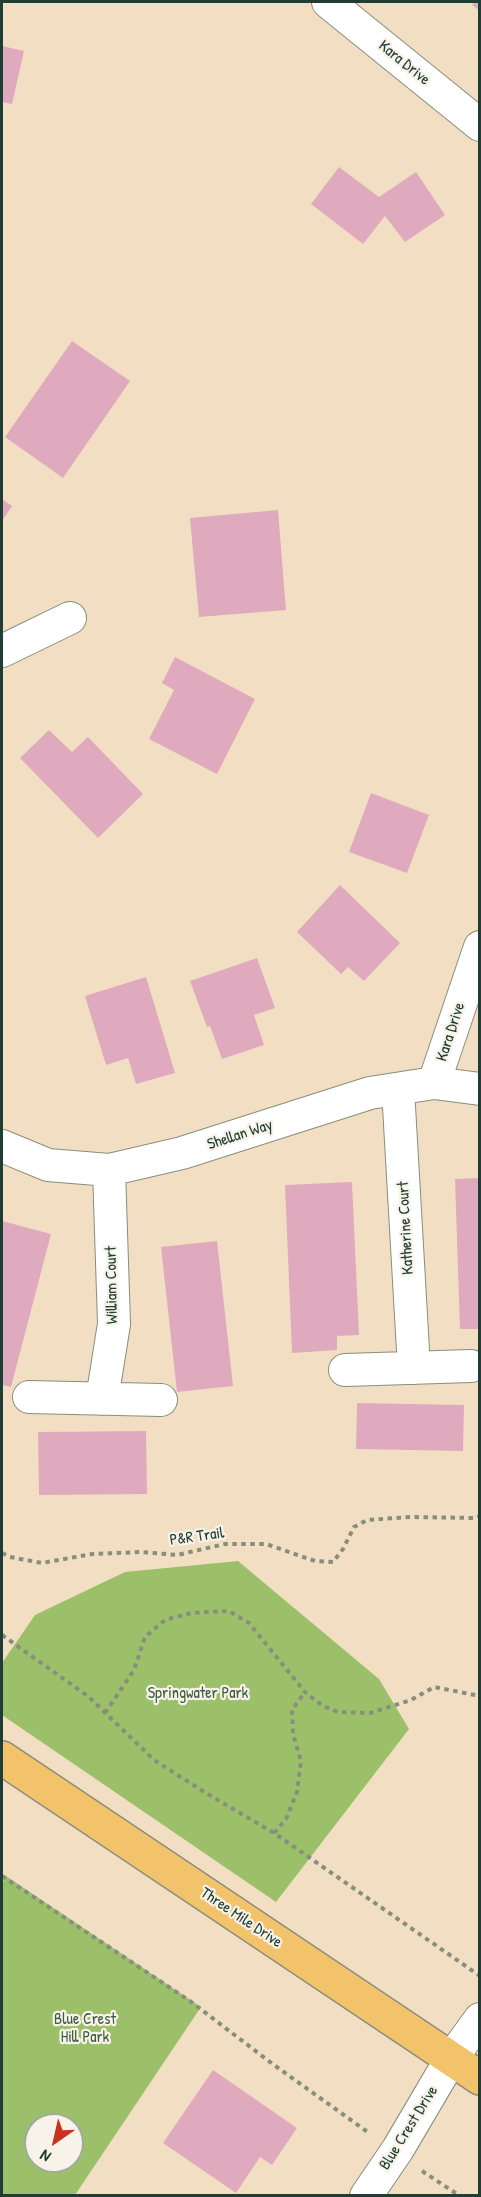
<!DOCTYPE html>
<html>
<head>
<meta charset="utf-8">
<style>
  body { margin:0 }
  #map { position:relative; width:481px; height:2197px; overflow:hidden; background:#f2dfc3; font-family:"Patrick Hand",sans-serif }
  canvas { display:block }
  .frame { position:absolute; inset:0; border:3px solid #1f3d34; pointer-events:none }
  .north { position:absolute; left:24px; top:2113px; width:60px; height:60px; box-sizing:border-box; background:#f7f3e8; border:2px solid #a1aaa0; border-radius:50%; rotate:214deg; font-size:16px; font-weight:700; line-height:24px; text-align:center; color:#1f3d34 }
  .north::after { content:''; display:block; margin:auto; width:21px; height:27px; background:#c8321e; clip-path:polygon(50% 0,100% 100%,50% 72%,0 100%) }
</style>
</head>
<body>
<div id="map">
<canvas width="481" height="2197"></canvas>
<div class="frame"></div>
<div class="north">N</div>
</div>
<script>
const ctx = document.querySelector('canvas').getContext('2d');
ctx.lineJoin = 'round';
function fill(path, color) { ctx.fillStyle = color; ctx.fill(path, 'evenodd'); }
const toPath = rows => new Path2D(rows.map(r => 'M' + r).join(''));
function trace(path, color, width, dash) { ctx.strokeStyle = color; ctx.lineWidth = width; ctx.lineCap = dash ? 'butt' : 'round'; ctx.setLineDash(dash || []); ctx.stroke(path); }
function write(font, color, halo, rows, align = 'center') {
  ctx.font = font + ' "Patrick Hand",sans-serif'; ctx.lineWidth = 4.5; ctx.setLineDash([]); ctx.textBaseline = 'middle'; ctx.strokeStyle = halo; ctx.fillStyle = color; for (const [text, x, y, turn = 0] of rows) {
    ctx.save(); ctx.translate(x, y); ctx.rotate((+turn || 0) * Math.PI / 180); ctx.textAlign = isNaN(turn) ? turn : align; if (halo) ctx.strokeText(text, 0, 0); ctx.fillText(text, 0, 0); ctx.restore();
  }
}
fill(toPath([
  [238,1561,379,1679,409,1729,276,1902,2,1715,2,1663,35,1615,125,1572],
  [6,1876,201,2007,75,2195,2,2195,2,1884],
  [36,2125,72,2125,72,2161,36,2161]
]), '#9cc06a');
fill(toPath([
  [475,2,480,2,480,11,472,5],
  [2,46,24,51,12,104,2,102],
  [339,167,379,197,416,172,445,215,405,242,385,216,363,244,311,204],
  [72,341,130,381,63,478,5,437],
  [2,499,12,506,2,521],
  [278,510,286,610,199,617,190,518],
  [175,657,255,699,217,774,149,739,174,690,162,683],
  [49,730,72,752,88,737,143,794,98,838,20,758],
  [371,793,429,815,407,873,349,852],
  [340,885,400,943,364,981,348,967,341,974,297,932],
  [257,958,275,1008,254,1015,264,1045,222,1059,210,1026,207,1027,190,981],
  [146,977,175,1073,136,1084,128,1058,106,1065,85,996],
  [480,1178,480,1329,460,1329,455,1179],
  [352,1182,359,1335,337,1336,337,1350,292,1353,285,1185],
  [2,1221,51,1234,11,1387,2,1385],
  [217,1241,233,1386,177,1392,161,1247],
  [357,1403,464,1405,463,1451,356,1449],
  [146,1431,147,1494,39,1495,38,1432],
  [213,2070,297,2128,272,2165,260,2157,236,2193,163,2143]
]), '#e0aabe');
const minor = toPath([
  [328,2,480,125],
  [2,651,70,618],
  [434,1083,480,947],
  [398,1089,414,1368],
  [2,1146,48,1165,109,1170,182,1153,370,1093,434,1083,480,1089],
  [345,1370,471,1366],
  [29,1397,161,1400],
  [102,1399,114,1324,109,1170],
  [366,2196,398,2149,451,2059,480,2019]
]);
const major = toPath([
  [2,1758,480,2078]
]);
trace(minor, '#888e7c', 34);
trace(major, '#888e7c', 36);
trace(toPath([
  [2,1553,10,1557,42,1563,92,1554,142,1552,177,1555,225,1544,266,1544,315,1561,333,1562,343,1549,354,1527,367,1520,410,1517,475,1518,480,1516],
  [2,1635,89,1697,154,1760,206,1793,274,1833,480,1976],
  [105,1713,134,1670,145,1637,165,1620,191,1613,229,1611,249,1623,305,1692,323,1706,338,1712,370,1713,411,1700,434,1687,480,1696],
  [274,1833,286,1819,297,1792,301,1761,293,1734,292,1710,305,1692],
  [2,1876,190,2001,274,2065,369,2133],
  [422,2171,460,2196]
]), '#888e7c', 4, [4.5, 4.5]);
trace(minor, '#fff', 32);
trace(major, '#f2c36a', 33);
write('16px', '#1f3d34', '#f7f3e8', [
  ["Kara Drive",404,63,39],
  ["Kara Drive",451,1032,-72],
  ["Shellan Way",240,1135,-18],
  ["Katherine Court",406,1228,-93],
  ["William Court",112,1285,-91],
  ["P&R Trail",197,1537,-8],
  ["Three Mile Drive",241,1918,34],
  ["Blue Crest Drive",409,2128,-58]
]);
write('16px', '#3e5e42', '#f7f3e8', [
  ["Springwater Park",198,1694],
  ["Blue Crest",85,2020],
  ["Hill Park",85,2038]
]);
</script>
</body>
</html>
